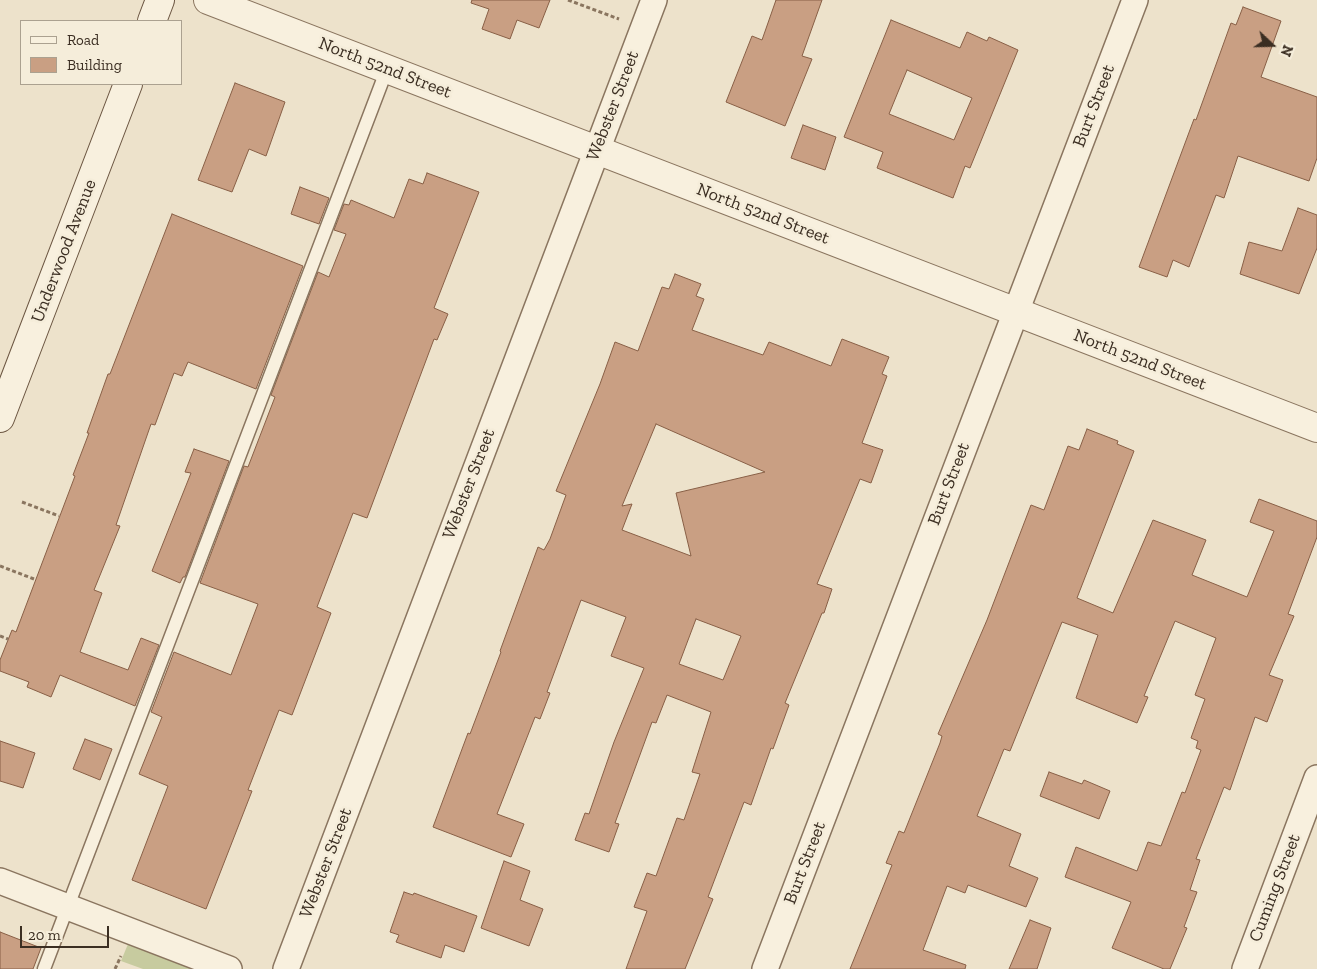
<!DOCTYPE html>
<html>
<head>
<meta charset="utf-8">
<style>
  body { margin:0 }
  #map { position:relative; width:1317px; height:969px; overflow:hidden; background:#ede2cb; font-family:"Zilla Slab",serif }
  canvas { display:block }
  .legend { position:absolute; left:20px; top:20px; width:162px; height:65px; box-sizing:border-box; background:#f5edda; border:1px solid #aba190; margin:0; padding:6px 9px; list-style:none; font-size:15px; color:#3b2e22 }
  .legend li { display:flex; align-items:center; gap:10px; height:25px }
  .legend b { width:25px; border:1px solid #aba190 }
  .north { position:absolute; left:1247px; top:20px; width:50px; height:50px; -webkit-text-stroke:4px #f5edda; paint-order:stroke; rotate:111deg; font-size:14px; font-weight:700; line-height:20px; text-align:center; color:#3b2e22 }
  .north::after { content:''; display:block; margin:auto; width:18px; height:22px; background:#3b2e22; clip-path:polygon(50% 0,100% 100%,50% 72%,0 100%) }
  .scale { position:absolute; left:20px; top:926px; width:89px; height:22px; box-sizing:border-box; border:2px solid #3b2e22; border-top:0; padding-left:6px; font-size:15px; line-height:18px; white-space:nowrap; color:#3b2e22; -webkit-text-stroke:4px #f5edda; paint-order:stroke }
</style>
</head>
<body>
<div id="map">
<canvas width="1317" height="969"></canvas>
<ul class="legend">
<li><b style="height:6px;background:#f8f0de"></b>Road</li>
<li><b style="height:14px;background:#c99f83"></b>Building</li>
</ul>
<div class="north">N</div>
<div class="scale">20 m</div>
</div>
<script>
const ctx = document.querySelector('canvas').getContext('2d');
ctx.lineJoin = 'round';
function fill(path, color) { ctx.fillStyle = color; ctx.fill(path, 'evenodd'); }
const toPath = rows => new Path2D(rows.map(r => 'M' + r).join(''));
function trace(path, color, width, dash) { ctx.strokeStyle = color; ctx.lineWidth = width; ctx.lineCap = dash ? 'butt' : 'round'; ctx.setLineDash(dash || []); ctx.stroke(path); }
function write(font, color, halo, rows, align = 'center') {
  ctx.font = font + ' "Zilla Slab",serif'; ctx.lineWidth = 5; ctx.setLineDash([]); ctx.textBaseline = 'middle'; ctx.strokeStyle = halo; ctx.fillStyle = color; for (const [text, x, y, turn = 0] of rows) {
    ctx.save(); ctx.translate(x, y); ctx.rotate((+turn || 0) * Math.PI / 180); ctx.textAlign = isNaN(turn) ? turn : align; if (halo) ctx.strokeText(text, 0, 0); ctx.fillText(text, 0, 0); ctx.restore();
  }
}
fill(toPath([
  [128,944,192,969,143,969,121,961]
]), '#c7cb9f');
const building = toPath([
  [472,0,550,0,539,28,517,20,510,39,482,29,489,9,471,3,472,0],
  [776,0,822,0,802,56,812,59,785,126,726,102,752,36,762,40,776,0],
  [1243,7,1281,21,1261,77,1317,97,1317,158,1309,181,1238,156,1224,198,1216,195,1189,267,1173,260,1167,277,1139,267,1194,119,1196,120,1231,23,1236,25,1243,7],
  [891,20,960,48,967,32,987,41,989,37,1018,50,970,168,965,166,953,198,877,168,883,152,844,137,891,20],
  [907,70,972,98,954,140,889,114,907,70],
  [235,83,285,102,266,156,249,149,232,192,198,180,235,83],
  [803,125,836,137,825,170,791,158,803,125],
  [427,173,479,192,434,308,448,314,437,340,434,339,367,518,353,513,317,607,331,613,292,715,279,710,248,790,252,791,206,909,132,880,168,786,139,774,162,717,151,712,174,652,231,675,258,604,200,583,244,466,248,467,275,397,271,395,318,272,329,277,346,234,334,230,344,204,349,205,351,200,394,218,409,179,423,184,427,173],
  [300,187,329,198,319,224,291,214,300,187],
  [1298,208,1317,215,1317,248,1299,294,1240,274,1249,242,1282,251,1298,208],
  [172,214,303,266,256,389,188,362,182,376,174,373,155,425,151,424,116,525,120,526,94,590,102,593,80,652,128,670,141,638,159,645,135,706,60,675,51,697,27,687,29,682,0,671,0,660,12,630,16,632,75,476,73,475,89,433,87,433,108,374,110,374,172,214],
  [675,274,701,284,696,296,704,299,692,330,763,355,769,342,831,366,842,339,889,357,882,374,887,376,862,443,883,450,871,483,860,479,817,584,832,589,824,613,822,613,785,703,789,705,773,749,771,748,751,805,744,802,708,897,713,899,685,969,626,969,647,911,634,907,647,873,656,876,677,818,684,820,700,774,692,772,711,712,667,695,656,723,652,722,615,823,619,824,609,852,575,840,585,813,589,814,614,742,644,668,611,656,626,617,581,600,547,692,550,693,540,719,535,717,497,814,524,824,511,857,433,827,468,733,470,734,501,652,500,651,538,547,544,550,550,539,566,495,556,491,600,384,615,342,638,351,662,287,669,289,675,274],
  [656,424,765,472,676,493,691,556,622,530,632,504,622,506,656,424],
  [696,619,741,636,723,680,679,664,696,619],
  [1087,429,1118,441,1117,444,1134,451,1077,598,1113,613,1153,520,1206,540,1192,575,1247,597,1274,531,1250,522,1259,499,1317,521,1317,537,1288,614,1294,616,1269,675,1283,680,1267,722,1255,717,1230,790,1224,787,1196,859,1200,860,1190,890,1197,892,1184,927,1187,928,1170,969,1164,969,1112,948,1131,902,1065,877,1076,847,1137,871,1148,842,1161,846,1182,792,1185,793,1201,750,1196,748,1198,741,1191,738,1205,699,1195,695,1216,638,1175,621,1144,696,1148,697,1137,723,1076,698,1098,635,1062,622,1010,751,1004,749,977,816,1021,834,1009,866,1038,878,1026,907,968,885,965,893,947,886,923,950,966,965,965,969,850,969,892,865,886,863,899,831,904,833,940,743,942,736,938,734,987,620,1031,505,1044,510,1068,446,1079,450,1087,429],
  [194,449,229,461,185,577,183,577,180,583,152,571,191,473,185,472,194,449],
  [85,739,112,749,100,780,73,769,85,739],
  [0,741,35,753,23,788,0,781,0,741],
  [1049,772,1082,784,1084,780,1110,791,1099,819,1040,796,1049,772],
  [504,861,530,871,520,900,543,909,529,946,481,928,504,861],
  [404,892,413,895,414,893,477,916,464,952,445,945,441,958,396,942,399,935,390,932,404,892],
  [1030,920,1051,928,1037,969,1009,969,1030,920],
  [0,932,41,948,33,969,0,969,0,932]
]);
fill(building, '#c99f83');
trace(building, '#885f46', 1);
const service = toPath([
  [44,969,387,69]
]);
const minor = toPath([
  [0,881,229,969],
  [286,969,654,0],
  [765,969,1135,0],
  [1245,969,1317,778]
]);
const tertiary = toPath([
  [208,0,1317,428]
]);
const secondary = toPath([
  [152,21,160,0],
  [0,418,128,84]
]);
trace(service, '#8a755f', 15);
trace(minor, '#8a755f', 28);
trace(tertiary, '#8a755f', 30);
trace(secondary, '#6c5642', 30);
trace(toPath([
  [568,0,619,19],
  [22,502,59,516],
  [0,566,34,579],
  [0,636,8,639],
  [115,969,121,956]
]), '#8a755f', 3, [4, 2.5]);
trace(service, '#f8f0de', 12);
trace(minor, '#f8f0de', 25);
trace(tertiary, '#f8f0de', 28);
trace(secondary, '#f8f0de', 28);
write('18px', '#3b2e22', '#f5edda', [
  ["North 52nd Street",385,68,21],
  ["Webster Street",613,106,-69],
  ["Burt Street",1094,106,-69],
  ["North 52nd Street",763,214,21],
  ["Underwood Avenue",64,251,-69],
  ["North 52nd Street",1140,360,21],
  ["Webster Street",469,484,-69],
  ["Burt Street",949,484,-69],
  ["Webster Street",326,863,-69],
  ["Burt Street",805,863,-69],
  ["Cuming Street",1275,888,-69]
]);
</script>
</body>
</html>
